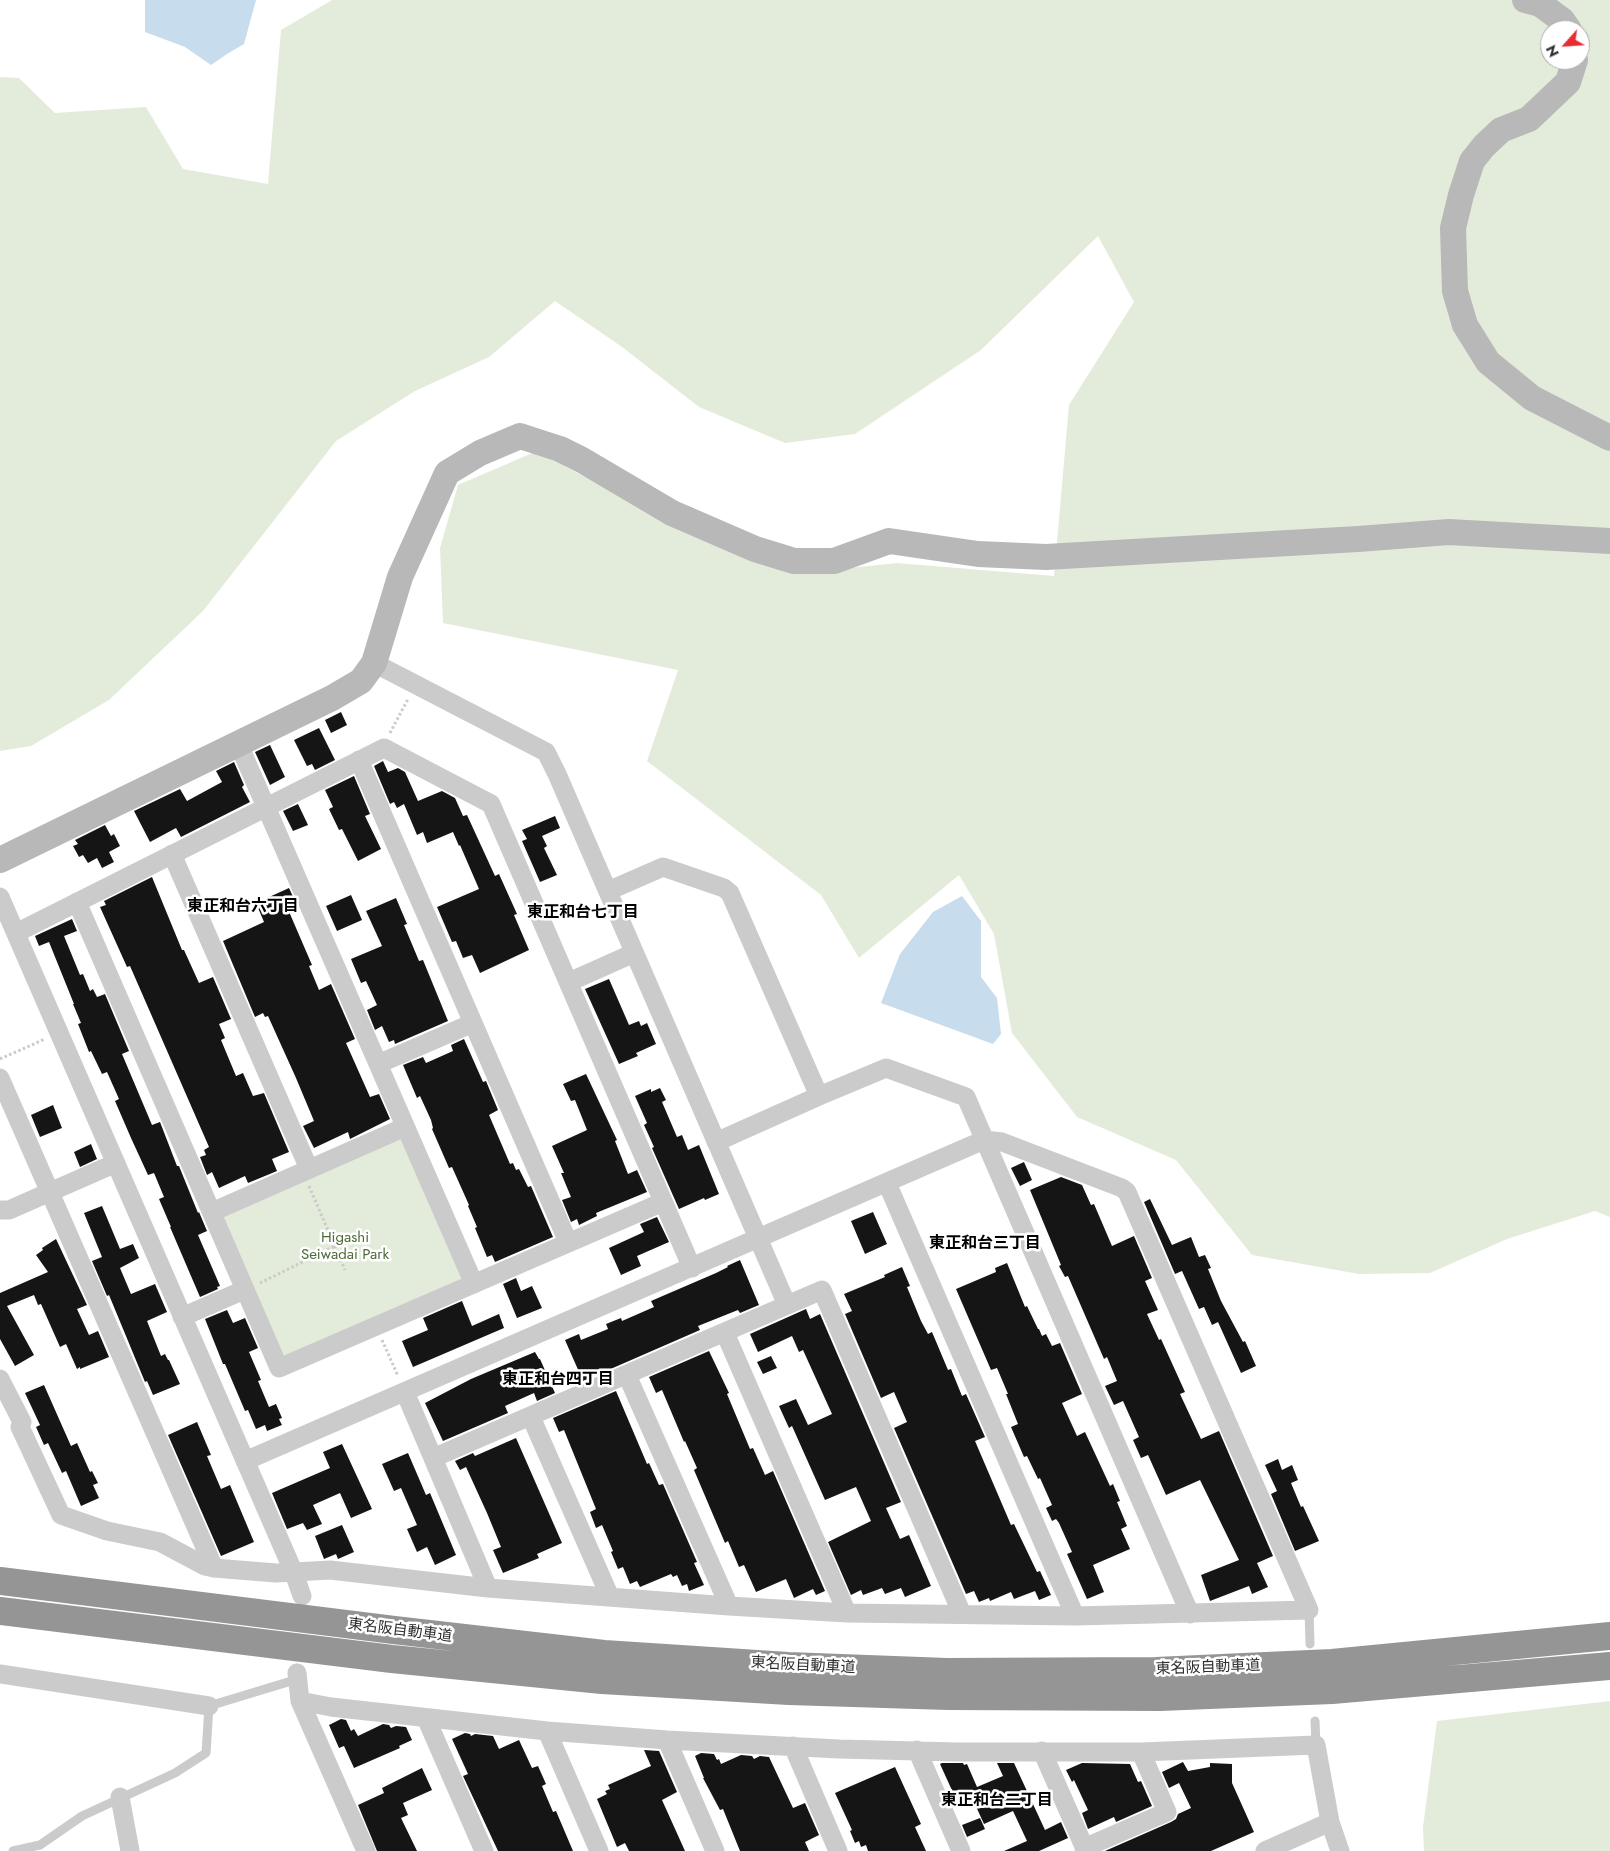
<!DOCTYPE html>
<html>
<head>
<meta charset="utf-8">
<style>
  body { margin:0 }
  #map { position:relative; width:1610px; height:1851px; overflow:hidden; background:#fff; font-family:Jost,sans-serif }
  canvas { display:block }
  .north { position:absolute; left:1540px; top:20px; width:50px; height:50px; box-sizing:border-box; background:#fff; border:1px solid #ababab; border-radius:50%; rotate:244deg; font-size:14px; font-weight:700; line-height:20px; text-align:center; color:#2e2e2e }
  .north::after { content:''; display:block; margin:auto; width:18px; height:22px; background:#e92c32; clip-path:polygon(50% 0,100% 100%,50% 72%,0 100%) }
</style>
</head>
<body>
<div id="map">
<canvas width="1610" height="1851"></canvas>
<div class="north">N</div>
</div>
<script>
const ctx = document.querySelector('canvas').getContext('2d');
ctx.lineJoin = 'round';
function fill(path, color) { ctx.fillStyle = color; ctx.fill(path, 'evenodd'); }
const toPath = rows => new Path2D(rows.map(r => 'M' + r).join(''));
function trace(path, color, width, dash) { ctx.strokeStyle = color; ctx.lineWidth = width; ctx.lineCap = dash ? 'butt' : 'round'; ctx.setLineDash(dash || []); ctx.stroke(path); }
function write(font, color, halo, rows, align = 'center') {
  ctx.font = font + ' Jost,"Noto Sans JP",sans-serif'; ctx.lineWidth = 5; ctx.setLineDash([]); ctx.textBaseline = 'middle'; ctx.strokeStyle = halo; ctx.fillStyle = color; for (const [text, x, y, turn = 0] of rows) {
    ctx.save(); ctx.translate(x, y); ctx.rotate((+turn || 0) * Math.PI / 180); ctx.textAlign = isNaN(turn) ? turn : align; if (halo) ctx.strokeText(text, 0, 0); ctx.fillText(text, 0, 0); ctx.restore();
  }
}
fill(toPath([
  [332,0,1610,0,1610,1217,1595,1211,1507,1239,1430,1273,1359,1274,1252,1255,1176,1160,1077,1117,1012,1033,994,934,959,875,859,958,821,895,647,761,678,670,443,623,440,548,458,485,537,451,673,525,812,572,897,563,1054,576,1069,405,1134,302,1098,236,981,350,855,434,785,443,699,407,622,347,555,301,489,357,415,391,336,441,203,611,109,700,31,746,0,751,0,77,19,78,55,113,146,107,183,169,268,184,281,30],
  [1550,30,1580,30,1580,60,1550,60],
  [397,1137,403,1141,463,1276,460,1282,288,1357,279,1355,222,1220,224,1213],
  [1610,1701,1610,1851,1424,1851,1423,1827,1437,1721]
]), '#e3ecdb');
fill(toPath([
  [145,0,256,0,244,44,227,54,211,65,185,47,145,32],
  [962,896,981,921,981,977,997,998,1001,1034,993,1044,881,1003,900,954,933,912]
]), '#c7dcec');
fill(toPath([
  [341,712,347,725,331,733,325,720],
  [319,728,335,760,315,770,312,764,307,766,294,740],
  [270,745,285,777,270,785,255,752],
  [383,761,388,772,398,768,405,772,418,801,442,791,455,798,463,816,467,815,495,876,499,874,517,914,514,915,529,950,480,973,472,955,463,958,456,941,452,942,437,907,479,889,460,845,459,846,453,832,427,843,423,832,417,835,404,804,397,808,394,802,390,804,374,766],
  [234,762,244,785,242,787,250,802,181,837,176,828,150,842,134,811,180,789,187,801,222,782,216,771],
  [354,776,370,814,365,816,381,849,358,861,342,829,339,830,329,809,333,807,325,790],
  [298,804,308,825,293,831,283,811],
  [555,816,560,828,542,836,547,846,544,848,557,875,540,882,522,841,527,839,522,830],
  [105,825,111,836,114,834,120,846,109,852,114,862,102,868,97,858,88,863,83,855,79,857,73,846,78,844,75,840],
  [152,877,182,950,184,950,199,983,213,977,231,1019,219,1024,225,1038,221,1040,236,1076,243,1073,253,1096,264,1093,289,1152,272,1159,277,1171,248,1183,245,1176,219,1188,212,1172,207,1175,200,1157,206,1155,204,1150,209,1147,130,966,127,967,100,907,106,905,104,901],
  [289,888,296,903,287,907,312,965,309,966,319,990,331,984,355,1039,346,1043,370,1097,379,1094,390,1119,350,1139,348,1132,314,1148,303,1126,314,1121,296,1078,268,1016,265,1017,263,1013,255,1017,223,941,264,922,256,903],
  [351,895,362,920,337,931,326,906],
  [396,898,407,924,404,925,419,961,423,960,448,1021,395,1044,394,1040,389,1042,382,1026,375,1030,367,1010,377,1005,366,981,361,983,351,959,382,946,366,911],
  [72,919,77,931,64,936,80,975,83,974,90,991,93,989,97,997,105,994,129,1051,122,1054,152,1125,160,1122,177,1166,179,1166,198,1213,199,1212,207,1231,198,1235,220,1286,217,1287,218,1289,200,1297,170,1227,171,1227,159,1199,164,1197,154,1173,148,1175,131,1138,115,1101,119,1099,107,1072,102,1074,91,1051,89,1052,78,1024,81,1023,73,1004,74,1004,49,942,39,946,35,936],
  [609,979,629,1025,639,1021,641,1026,647,1023,656,1044,636,1053,638,1056,619,1064,585,989],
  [464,1039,483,1082,486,1081,498,1110,489,1115,510,1164,513,1163,516,1170,519,1169,528,1187,531,1186,553,1237,495,1262,492,1255,487,1257,475,1228,477,1227,468,1206,469,1205,452,1167,449,1168,432,1129,433,1128,431,1120,420,1096,417,1098,403,1065,423,1057,426,1063,453,1051,451,1045],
  [586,1074,617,1140,615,1141,628,1174,637,1170,647,1192,596,1213,597,1216,579,1225,577,1219,571,1222,562,1200,571,1197,561,1173,564,1173,552,1146,587,1130,575,1100,571,1101,563,1084],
  [660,1088,666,1100,662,1102,677,1137,682,1135,688,1150,699,1145,719,1194,705,1200,704,1198,679,1209,652,1148,654,1147,644,1125,647,1123,635,1096,651,1089,651,1092],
  [53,1105,62,1128,40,1137,31,1115],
  [91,1144,97,1159,80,1167,74,1152],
  [1024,1162,1032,1180,1020,1186,1011,1168],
  [1061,1177,1082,1185,1091,1205,1094,1204,1112,1246,1134,1236,1152,1278,1145,1281,1158,1310,1147,1314,1159,1340,1161,1339,1185,1392,1180,1394,1201,1439,1219,1431,1273,1556,1257,1563,1268,1587,1252,1594,1249,1586,1210,1601,1201,1575,1239,1560,1200,1480,1166,1495,1148,1455,1141,1458,1133,1440,1139,1437,1123,1401,1114,1405,1105,1386,1117,1381,1107,1357,1104,1359,1068,1276,1065,1277,1059,1266,1061,1265,1030,1190],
  [1150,1199,1172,1245,1191,1237,1199,1257,1205,1255,1211,1268,1208,1269,1221,1301,1243,1342,1245,1341,1256,1366,1241,1373,1218,1322,1212,1325,1204,1307,1199,1309,1182,1271,1175,1274,1144,1202],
  [102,1206,120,1249,133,1244,139,1258,120,1268,131,1294,155,1284,167,1312,147,1321,161,1356,165,1354,168,1360,169,1360,180,1384,153,1395,147,1381,145,1382,109,1295,107,1296,92,1261,102,1257,84,1213],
  [873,1212,887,1244,865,1254,851,1221],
  [657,1217,669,1242,637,1256,641,1266,621,1275,609,1248,644,1232,640,1224],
  [56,1239,87,1305,77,1309,89,1335,98,1331,109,1357,80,1369,80,1367,77,1369,66,1344,60,1347,41,1304,38,1305,34,1295,7,1306,34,1355,15,1366,0,1339,0,1293,48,1272,36,1255,43,1250,42,1248],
  [740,1260,759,1305,740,1313,738,1310,698,1326,700,1330,583,1381,565,1340,579,1334,581,1340,608,1329,606,1324,621,1318,622,1321,654,1307,651,1301,716,1273,728,1267,727,1266],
  [1007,1263,1025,1307,1027,1306,1038,1329,1039,1329,1042,1336,1046,1334,1052,1346,1060,1343,1082,1394,1062,1403,1077,1436,1085,1432,1110,1486,1113,1484,1120,1501,1117,1502,1127,1526,1121,1529,1130,1549,1093,1565,1104,1592,1087,1599,1067,1554,1072,1552,1059,1523,1056,1519,1052,1521,1046,1508,1052,1505,1040,1478,1038,1479,1027,1456,1024,1457,1011,1427,1018,1424,1006,1394,1008,1394,997,1368,991,1370,956,1289,996,1272,995,1268],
  [902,1267,910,1286,907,1287,921,1321,928,1334,932,1332,948,1370,951,1369,962,1396,966,1394,985,1437,975,1441,1011,1525,1014,1524,1037,1572,1040,1571,1051,1595,1039,1600,1035,1591,1014,1599,1011,1592,990,1601,989,1598,979,1602,974,1591,966,1594,894,1428,907,1422,894,1392,881,1398,845,1314,852,1311,844,1294,885,1277,884,1275],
  [516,1278,521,1291,532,1286,542,1308,517,1318,503,1284],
  [462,1301,472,1326,499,1314,504,1328,413,1367,402,1341,428,1330,423,1318],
  [806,1309,810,1319,820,1314,901,1502,886,1508,900,1539,909,1535,931,1586,905,1597,901,1588,885,1594,882,1588,863,1595,861,1590,851,1595,828,1542,871,1521,856,1487,825,1500,792,1426,789,1428,779,1406,796,1399,808,1425,832,1414,803,1350,799,1352,792,1336,758,1352,750,1334],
  [227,1310,233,1323,245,1318,258,1348,249,1352,261,1380,258,1381,269,1407,276,1404,282,1418,279,1419,282,1425,267,1431,265,1425,256,1429,248,1410,245,1411,225,1364,223,1364,205,1319],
  [709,1351,729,1393,727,1394,750,1449,753,1448,765,1475,773,1471,825,1591,816,1595,813,1589,794,1598,786,1579,756,1592,744,1565,739,1567,728,1541,725,1543,694,1470,697,1468,685,1441,684,1442,662,1390,656,1393,649,1377],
  [535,1352,539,1359,540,1359,555,1393,537,1401,534,1393,505,1406,508,1413,443,1441,425,1403,471,1379],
  [771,1356,777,1368,763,1374,757,1362],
  [44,1385,71,1446,77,1443,90,1472,92,1471,98,1483,93,1485,99,1498,81,1506,66,1471,62,1473,48,1443,44,1445,36,1427,40,1425,25,1393],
  [616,1391,647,1464,649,1463,659,1485,663,1484,697,1562,694,1563,704,1585,689,1591,687,1584,682,1586,677,1575,673,1577,671,1574,640,1587,637,1581,630,1584,623,1567,618,1569,611,1552,613,1551,602,1525,596,1528,590,1512,596,1509,564,1430,559,1432,553,1418],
  [197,1422,211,1455,207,1456,221,1489,230,1485,254,1542,221,1556,168,1435],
  [516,1438,562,1543,537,1554,539,1558,503,1573,493,1550,501,1547,487,1513,466,1467,460,1470,455,1461,473,1453,475,1456],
  [342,1444,372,1509,351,1518,340,1493,313,1505,322,1524,307,1530,303,1523,287,1529,272,1493,330,1468,323,1452],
  [408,1453,426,1495,430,1493,456,1555,435,1565,427,1547,417,1552,407,1529,417,1525,401,1488,394,1491,382,1464],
  [1278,1459,1282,1470,1292,1465,1298,1480,1291,1483,1301,1507,1303,1506,1319,1541,1295,1551,1271,1494,1277,1491,1265,1465],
  [342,1525,354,1552,338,1559,336,1554,324,1559,315,1536],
  [341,1719,346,1720,351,1731,354,1729,358,1736,383,1724,389,1725,391,1728,396,1726,406,1727,412,1740,399,1746,400,1748,354,1768,344,1746,339,1748,329,1725],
  [465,1733,470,1734,471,1736,475,1734,493,1736,499,1749,519,1740,532,1768,538,1766,546,1784,542,1786,553,1812,556,1811,573,1851,498,1851,463,1776,468,1774,452,1739],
  [644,1750,659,1751,677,1792,662,1800,685,1851,629,1851,625,1843,617,1847,597,1799,607,1794,605,1791,610,1789,608,1785,651,1766],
  [701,1753,714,1754,717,1760,719,1759,721,1764,741,1755,752,1756,754,1759,760,1756,769,1757,793,1808,805,1803,819,1835,805,1842,809,1851,740,1851,723,1809,720,1810,703,1778,704,1778,695,1756],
  [1183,1762,1188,1771,1210,1767,1210,1763,1232,1764,1232,1783,1254,1832,1211,1851,1105,1851,1171,1822,1176,1819,1178,1814,1191,1808,1179,1783,1169,1788,1162,1772],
  [942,1763,963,1763,964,1765,967,1764,977,1787,1003,1776,997,1763,1014,1763,1045,1830,1061,1822,1068,1838,1039,1851,1004,1851,1027,1841,1013,1811,984,1824,969,1791,955,1797,940,1764],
  [1082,1763,1130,1764,1138,1782,1141,1781,1152,1806,1116,1822,1114,1817,1088,1829,1082,1813,1088,1810,1074,1780,1072,1782,1066,1770],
  [895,1767,921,1824,915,1827,926,1851,868,1851,866,1845,861,1847,859,1841,855,1843,850,1831,852,1830,835,1793],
  [422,1768,432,1790,403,1803,408,1815,401,1818,417,1851,377,1851,358,1805,384,1793,382,1788],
  [980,1818,985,1829,967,1837,962,1825]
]), '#151515');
trace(toPath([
  [390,733,408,699],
  [0,1059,45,1039],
  [309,1186,345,1270],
  [260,1283,335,1246],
  [382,1340,398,1376]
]), '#cbcbcb', 3, [2.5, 2.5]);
trace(toPath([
  [1309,1610,1310,1644],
  [1315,1721,1316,1745],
  [13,1851,40,1845,82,1816,175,1773,206,1753,209,1706,298,1679]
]), '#cbcbcb', 9);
trace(toPath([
  [374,663,546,752,557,774,787,1305],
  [239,745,474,1284],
  [359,760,568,1242],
  [172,854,309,1169],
  [608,891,663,867,724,888,730,893,819,1096],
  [0,897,294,1573,302,1596],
  [77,902,279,1368,663,1202],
  [16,933,384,748,491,804,692,1268],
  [569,982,634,953],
  [378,1064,473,1023],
  [0,1078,214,1568],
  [716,1142,819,1096,886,1068,966,1097,1190,1614],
  [887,1183,1075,1616],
  [0,1210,9,1210,116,1163],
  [212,1212,405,1127],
  [182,1317,244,1290],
  [725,1333,847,1613],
  [627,1375,729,1606],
  [0,1379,22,1422,20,1427,61,1515,107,1531,160,1542,205,1566,214,1568,276,1573,330,1570,488,1588,729,1606,847,1613,1075,1616,1309,1610,1127,1192,1122,1188,1002,1142,984,1140,245,1461],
  [405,1392,488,1588],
  [531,1417,610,1597],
  [433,1458,822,1290,962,1614],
  [297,1673,300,1701,366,1851],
  [0,1674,209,1706],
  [300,1701,331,1707,547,1731,667,1740,839,1749,957,1752,1141,1752,1316,1745,1330,1822,1340,1851],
  [426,1718,484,1851],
  [547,1731,599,1851],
  [667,1740,715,1851],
  [793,1746,838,1851],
  [917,1750,961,1851],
  [1042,1751,1086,1851],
  [120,1797,130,1851],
  [1084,1848,1167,1812,1141,1752],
  [1265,1851,1330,1822]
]), '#cbcbcb', 19);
trace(toPath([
  [1525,0,1540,4,1562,20,1569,30],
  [1575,60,1568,82,1529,119,1501,130,1484,146,1472,161,1461,195,1453,228,1455,291,1465,325,1488,362,1532,398,1610,438],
  [0,860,332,698,361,681,374,663,400,577,447,473,480,453,520,436,560,449,582,460,672,513,755,549,794,561,834,561,889,541,978,554,1046,557,1358,539,1449,532,1610,541]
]), '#b8b8b8', 26);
trace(toPath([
  [0,1581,394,1630,604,1654,788,1666,947,1672,1156,1671,1332,1663,1610,1636],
  [0,1611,392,1659,602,1680,789,1691,948,1696,1160,1697,1332,1690,1610,1666]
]), '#959595', 28);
write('15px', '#4f6b3a', '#fff', [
  ["Higashi",345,1238],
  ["Seiwadai Park",345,1255]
]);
write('15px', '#2e2e2e', '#fff', [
  ["東名阪自動車道",400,1631,7],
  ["東名阪自動車道",803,1666,3],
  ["東名阪自動車道",1208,1668,-2]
]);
write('bold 16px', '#000', '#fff', [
  ["東正和台六丁目",243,907],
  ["東正和台七丁目",583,913],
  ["東正和台三丁目",985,1244],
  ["東正和台四丁目",558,1380],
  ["東正和台二丁目",997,1801]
]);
</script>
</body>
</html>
